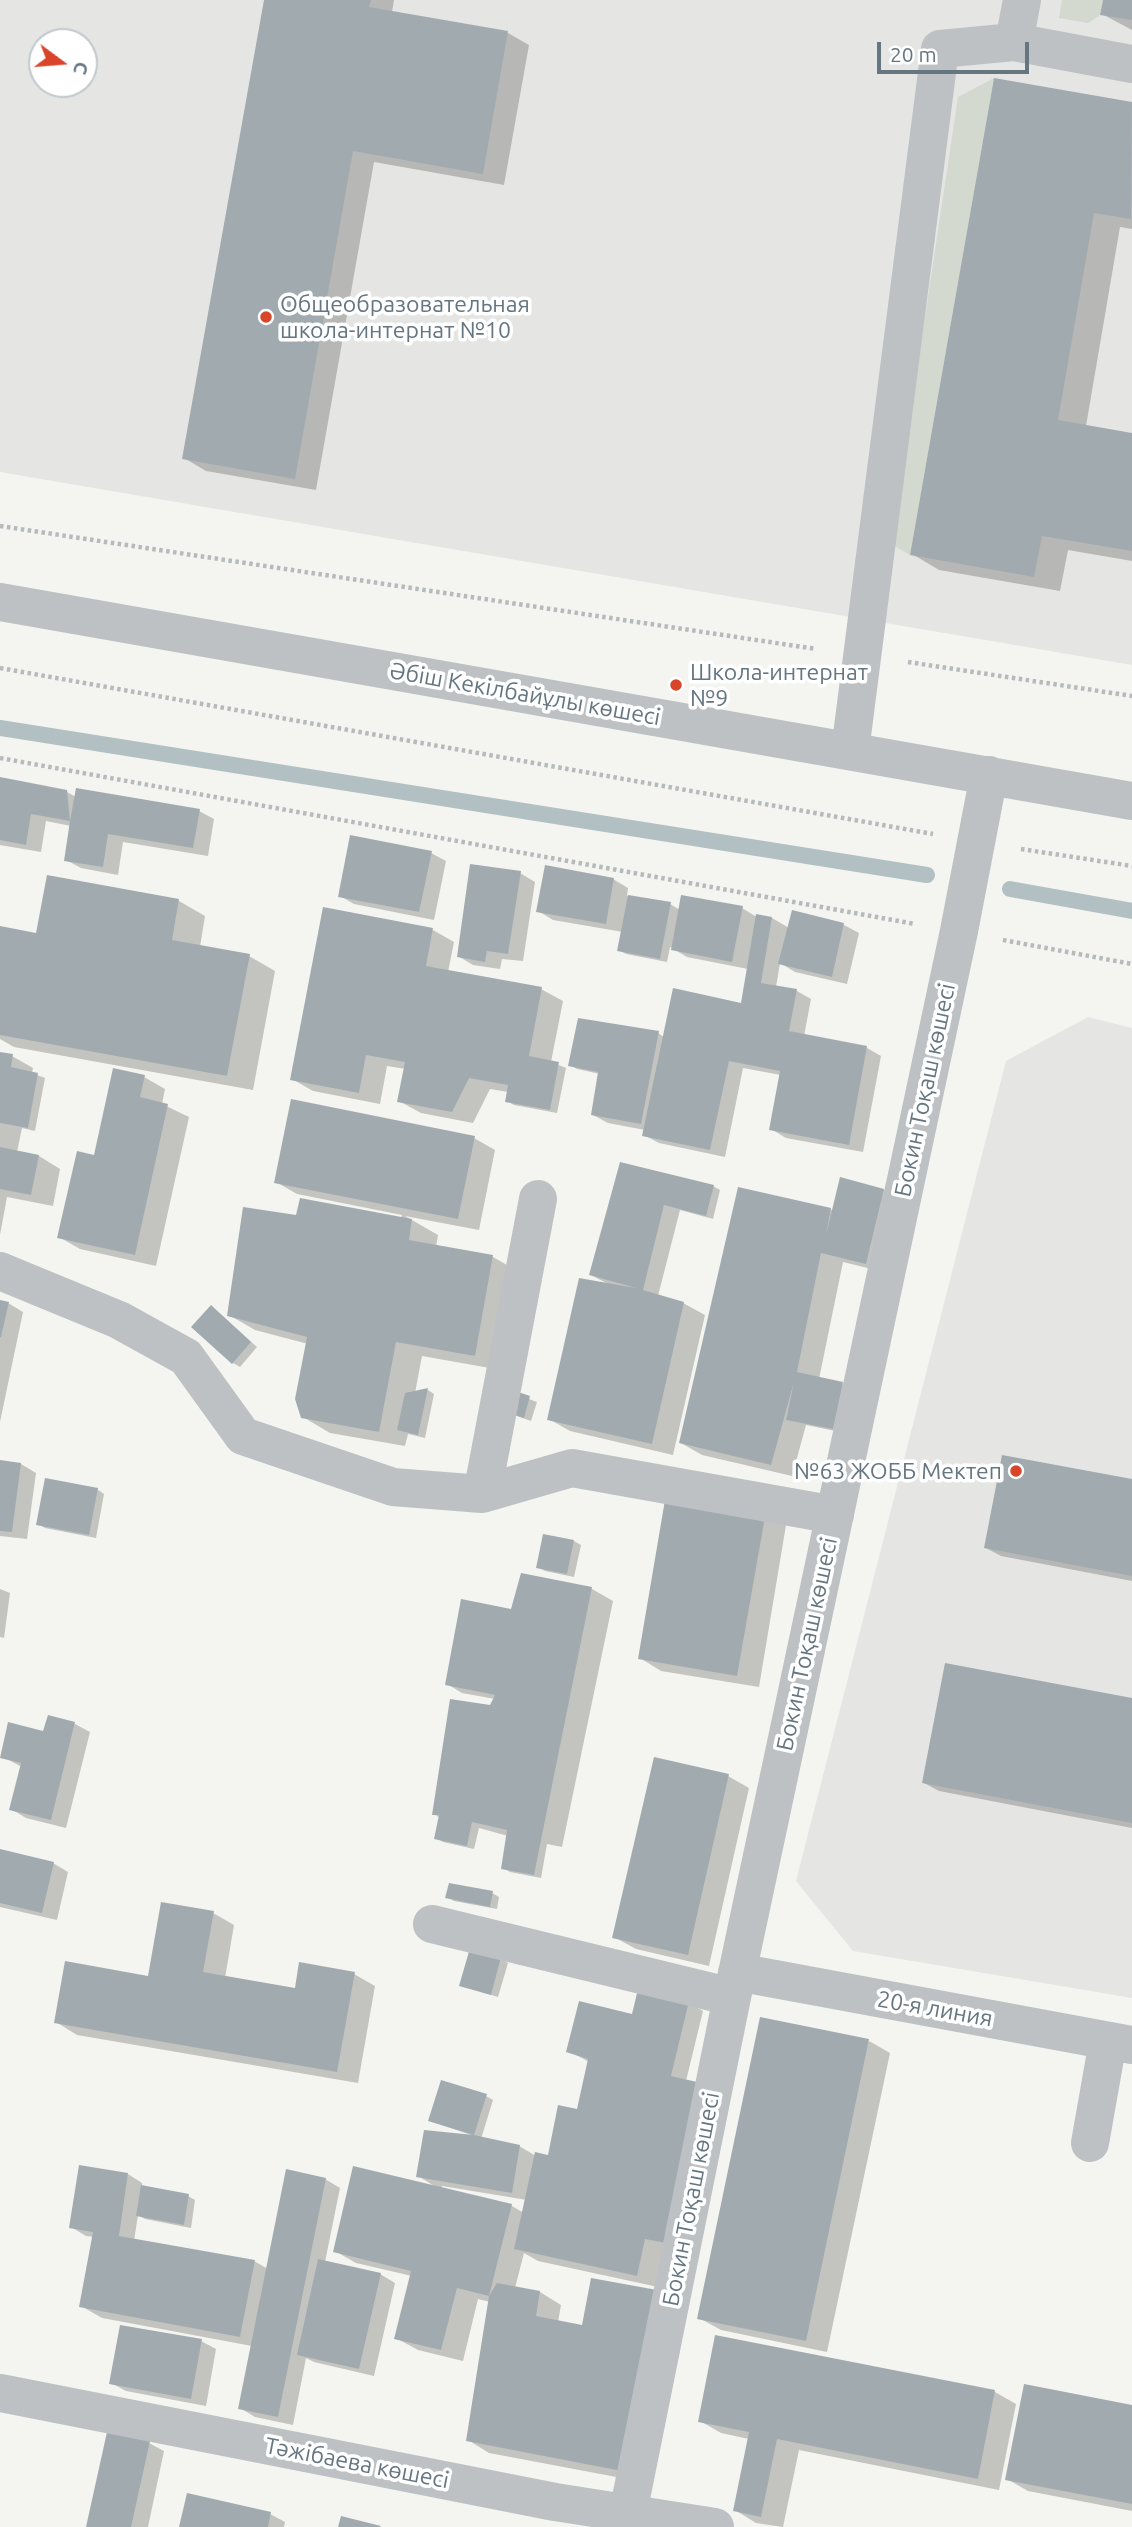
<!DOCTYPE html>
<html>
<head>
<meta charset="utf-8">
<style>
  body { margin:0 }
  #map { position:relative; width:1132px; height:2527px; overflow:hidden; background:#f4f4f0; font-family:Ubuntu,sans-serif }
  canvas { display:block }
  .north { position:absolute; left:28px; top:28px; width:70px; height:70px; box-sizing:border-box; background:#fff; border:2px solid #c1c8cc; border-radius:50%; rotate:106deg; font-size:19px; font-weight:700; line-height:28px; text-align:center; color:#657680 }
  .north::after { content:''; display:block; margin:auto; width:24px; height:32px; background:#d9452b; clip-path:polygon(50% 0,100% 100%,50% 72%,0 100%) }
  .scale { position:absolute; left:877px; top:42px; width:152px; height:32px; box-sizing:border-box; border:4px solid #657680; border-top:0; padding-left:9px; font-size:21px; line-height:24px; white-space:nowrap; color:#657680; -webkit-text-stroke:5px #fff; paint-order:stroke }
</style>
</head>
<body>
<div id="map">
<canvas width="1132" height="2527"></canvas>
<div class="north">С</div>
<div class="scale">20 m</div>
</div>
<script>
const ctx = document.querySelector('canvas').getContext('2d');
ctx.lineJoin = 'round';
function fill(path, color) { ctx.fillStyle = color; ctx.fill(path, 'evenodd'); }
const toPath = rows => new Path2D(rows.map(r => 'M' + r).join(''));
function trace(path, color, width, dash) { ctx.strokeStyle = color; ctx.lineWidth = width; ctx.lineCap = dash ? 'butt' : 'round'; ctx.setLineDash(dash || []); ctx.stroke(path); }
function write(font, color, halo, rows, align = 'center') {
  ctx.font = font + ' Ubuntu,sans-serif'; ctx.lineWidth = 7; ctx.setLineDash([]); ctx.textBaseline = 'middle'; ctx.strokeStyle = halo; ctx.fillStyle = color; for (const [text, x, y, turn = 0] of rows) {
    ctx.save(); ctx.translate(x, y); ctx.rotate((+turn || 0) * Math.PI / 180); ctx.textAlign = isNaN(turn) ? turn : align; if (halo) ctx.strokeText(text, 0, 0); ctx.fillText(text, 0, 0); ctx.restore();
  }
}
fill(toPath([
  [0,0,1132,0,1132,665,0,472],
  [42,42,84,42,84,84,42,84],
  [1088,1017,1132,1028,1132,1998,853,1951,796,1881,1006,1061]
]), '#e5e5e4');
fill(toPath([
  [1062,0,1103,0,1100,15,1088,23,1059,18],
  [994,78,910,555,891,544,958,97]
]), '#d4d9d0');
fill(toPath([
  [266,0,394,0,392,12,508,33,529,45,504,185,374,162,316,490,206,471,184,458],
  [1105,0,1132,0,1132,30,1102,14],
  [996,80,1132,104,1132,229,1120,227,1086,426,1132,434,1132,561,1068,550,1060,591,939,570,912,554],
  [0,779,67,792,76,797,199,811,214,819,208,856,123,842,118,875,81,868,66,860,71,826,46,821,41,852,0,845],
  [431,853,446,861,434,920,354,904,340,896],
  [520,873,535,882,523,961,502,959,500,969,473,965,458,956],
  [48,877,179,901,205,916,200,947,249,956,275,971,253,1090,14,1047,0,1039,0,928,38,935],
  [613,879,628,888,627,896,670,904,680,910,742,908,755,916,772,918,789,928,793,912,844,925,859,933,847,984,795,972,780,963,776,987,797,991,811,999,804,1036,867,1048,881,1056,863,1152,786,1138,771,1129,781,1075,743,1068,725,1157,659,1143,644,1135,645,1130,608,1123,593,1115,600,1074,577,1069,570,1065,658,1033,664,1037,742,1005,748,969,687,957,670,947,667,962,626,954,619,950,623,932,553,920,538,911],
  [433,930,454,942,448,972,541,989,563,1001,551,1062,566,1068,557,1113,514,1105,507,1101,508,1092,490,1089,473,1123,421,1113,399,1101,406,1069,387,1066,380,1104,313,1091,292,1079],
  [0,1054,12,1056,33,1068,32,1073,45,1078,35,1131,22,1128,17,1152,39,1156,60,1169,53,1206,7,1197,0,1235],
  [144,1077,165,1089,162,1104,189,1117,156,1266,80,1249,59,1237,95,1157],
  [474,1138,495,1150,479,1230,405,1216,438,1235,436,1247,493,1257,519,1272,501,1370,422,1356,415,1393,428,1390,434,1394,425,1438,408,1434,405,1446,330,1433,303,1417,308,1344,255,1330,229,1315,298,1217,401,1218,402,1215,297,1194,276,1182],
  [621,1164,713,1186,720,1190,713,1219,680,1210,658,1296,683,1303,705,1315,673,1455,570,1431,549,1419,608,1284,591,1275],
  [841,1179,884,1190,899,1199,880,1271,843,1262,819,1379,842,1384,849,1388,840,1432,806,1425,792,1476,702,1455,681,1443,830,1209,833,1211],
  [0,1302,8,1303,23,1312,0,1422],
  [218,1312,257,1347,240,1367,233,1363],
  [513,1393,537,1402,531,1421,514,1415],
  [0,1462,21,1464,36,1473,27,1539,0,1536],
  [1132,1481,1132,1581,1001,1556,986,1548],
  [97,1489,104,1494,96,1538,45,1528,38,1524],
  [667,1496,786,1525,759,1687,661,1671,640,1658],
  [544,1536,574,1541,581,1545,574,1577,545,1571,538,1567],
  [522,1575,592,1589,613,1601,562,1847,547,1844,541,1878,510,1872,503,1868,508,1836,479,1828,474,1849,443,1842,436,1838,440,1818,434,1814,495,1699,462,1693,447,1684,511,1611],
  [0,1589,10,1593,4,1638,0,1637],
  [1132,1700,1132,1828,939,1791,924,1783],
  [49,1717,75,1724,90,1732,66,1828,26,1818,11,1809,22,1767,1,1756,44,1733],
  [728,1776,749,1788,709,1966,636,1949,614,1937],
  [0,1851,53,1863,68,1872,57,1920,0,1907],
  [492,1893,499,1897,497,1909,454,1901,447,1897],
  [213,1913,234,1925,225,1978,296,1990,354,1974,375,1986,358,2083,77,2035,56,2022,149,1978],
  [501,1959,508,1963,498,1997,462,1986],
  [689,2003,703,2011,686,2081,658,2287,538,2261,524,2253,515,2288,540,2292,561,2305,558,2322,584,2327,643,2482,489,2453,468,2440,490,2302,478,2299,463,2361,418,2350,396,2338,412,2276,356,2263,335,2251,436,2187,418,2176,471,2135,430,2121,486,2096,493,2100,481,2139,519,2146,536,2156,549,2157,579,2111,589,2062,569,2051,633,2016],
  [442,2186,527,2200,524,2213,512,2206,442,2189],
  [869,2041,890,2053,827,2352,721,2330,699,2318],
  [128,2174,142,2183,142,2187,188,2196,195,2200,191,2228,145,2219,138,2215,134,2241,254,2261,268,2269,325,2179,340,2188,325,2262,380,2274,395,2283,374,2376,314,2362,306,2358,293,2425,255,2417,240,2408,252,2346,102,2318,81,2306,94,2237,86,2236,71,2227],
  [716,2337,995,2392,1016,2404,999,2490,799,2450,783,2527,756,2523,735,2510,749,2439,721,2433,700,2421],
  [201,2341,216,2349,206,2406,126,2391,111,2383],
  [1132,2406,1132,2511,1028,2491,1007,2479],
  [149,2443,164,2451,148,2527,88,2527],
  [270,2514,285,2522,284,2527,181,2527]
]), '#0003');
trace(toPath([
  [0,728,927,875],
  [1010,889,1132,911]
]), '#b2c0c3', 16);
fill(toPath([
  [264,0,371,0,369,7,508,31,483,174,353,151,295,479,182,459],
  [1103,0,1132,0,1132,20,1100,15],
  [994,78,1132,102,1131,219,1094,213,1058,420,1132,433,1132,551,1042,536,1034,577,910,555],
  [0,777,67,790,70,821,76,788,200,809,193,848,108,834,103,867,64,861,70,821,31,814,26,845,0,840],
  [350,835,432,851,419,912,338,897],
  [470,864,521,871,508,954,487,951,485,962,457,957],
  [545,865,614,878,606,924,536,912],
  [47,875,179,899,172,940,250,954,227,1076,0,1035,0,926,36,933],
  [628,895,671,902,660,959,617,951],
  [681,895,743,906,732,962,671,950],
  [323,907,433,928,426,966,542,987,529,1056,559,1062,550,1110,505,1102,508,1085,469,1078,452,1112,397,1102,405,1062,366,1055,359,1093,290,1080],
  [792,910,844,923,832,977,778,964],
  [756,914,772,917,761,983,797,989,789,1031,867,1046,849,1145,769,1130,780,1071,729,1061,710,1150,642,1136,673,988,741,1003],
  [578,1018,659,1031,641,1124,591,1115,598,1072,568,1066],
  [0,1052,13,1054,11,1067,38,1073,28,1128,0,1123],
  [113,1068,145,1075,140,1097,168,1104,135,1255,57,1238,77,1151,94,1155],
  [291,1099,475,1136,458,1219,274,1183],
  [0,1147,39,1155,31,1195,0,1189],
  [620,1162,714,1185,706,1216,664,1205,643,1290,684,1302,652,1444,547,1420,579,1278,636,1288,589,1275],
  [840,1177,884,1189,866,1264,821,1253,797,1372,843,1382,833,1429,786,1420,794,1382,771,1465,679,1443,738,1187,831,1208,826,1235],
  [300,1198,412,1219,409,1240,493,1255,475,1356,396,1342,379,1432,301,1418,295,1399,307,1337,227,1316,243,1207,296,1215],
  [0,1300,9,1302,1,1337,0,1337],
  [211,1305,251,1342,232,1364,191,1327],
  [428,1388,418,1435,397,1430,405,1393],
  [512,1390,530,1396,524,1418,505,1412],
  [1002,1455,1132,1479,1132,1576,984,1548],
  [0,1460,21,1463,12,1532,0,1531],
  [45,1478,98,1488,89,1535,36,1525],
  [666,1494,766,1511,737,1676,638,1659],
  [543,1534,574,1540,567,1574,536,1568],
  [521,1573,592,1587,534,1875,501,1869,507,1830,472,1822,467,1846,434,1839,439,1815,432,1815,450,1699,490,1705,495,1695,445,1685,461,1599,511,1609],
  [945,1663,1132,1698,1132,1823,922,1783],
  [48,1715,75,1722,51,1820,9,1810,21,1763,0,1758,8,1722,43,1731],
  [654,1757,729,1774,688,1955,612,1938],
  [0,1849,54,1862,42,1913,0,1903],
  [449,1883,493,1891,490,1907,445,1898],
  [161,1902,214,1911,203,1972,295,1988,299,1962,355,1972,337,2072,54,2023,65,1961,148,1976],
  [470,1948,501,1957,491,1995,459,1986],
  [638,1989,689,2001,671,2076,710,2085,676,2245,645,2239,637,2276,514,2249,535,2152,548,2155,558,2105,577,2109,588,2059,566,2052,579,2001,632,2014],
  [760,2017,869,2039,806,2341,697,2319],
  [441,2080,487,2094,474,2135,428,2121],
  [424,2130,474,2135,520,2145,512,2193,416,2177],
  [79,2165,128,2173,119,2236,255,2260,240,2337,79,2307,93,2232,69,2228],
  [353,2166,512,2204,489,2296,497,2283,540,2291,536,2316,582,2325,591,2278,657,2290,622,2471,466,2441,489,2296,457,2288,441,2350,394,2339,411,2271,333,2252],
  [286,2169,326,2178,278,2417,238,2409],
  [141,2185,189,2194,184,2225,136,2216],
  [318,2259,381,2273,359,2369,297,2355],
  [120,2325,202,2339,191,2399,109,2384],
  [715,2335,995,2390,978,2479,777,2439,761,2517,733,2511,749,2432,698,2422],
  [1024,2384,1132,2405,1132,2504,1005,2480],
  [107,2432,150,2441,131,2527,86,2527],
  [187,2493,271,2512,268,2527,179,2527],
  [341,2516,381,2526,380,2527,338,2527]
]), '#a1abaf');
trace(toPath([
  [0,526,816,649],
  [908,662,1132,696],
  [0,668,933,834],
  [0,758,915,924],
  [1021,849,1132,866],
  [1003,940,1132,964]
]), '#b7babc', 4.5, [3.5, 3.5]);
trace(toPath([
  [1014,42,1132,64],
  [0,602,1132,801],
  [850,751,940,49,1014,42,1022,0],
  [0,1271,119,1320,186,1357,243,1436,393,1487,482,1494,572,1468,835,1515],
  [482,1494,538,1199],
  [432,1924,732,1997],
  [737,1972,1132,2045],
  [1090,2143,1108,2041],
  [0,2393,555,2502,715,2527],
  [628,2513,732,1997,959,931,989,775]
]), '#bdc1c4', 38);
for (const [x, y, r, color] of [
  [266,317,7,"#d9452b"],
  [676,685,7,"#d9452b"],
  [1016,1471,7,"#d9452b"]
]) { const dot = new Path2D(); dot.arc(x, y, r, 0, 2 * Math.PI); ctx.fillStyle = color; ctx.fill(dot); trace(dot, '#fff', 2.5); }
write('23px', '#657680', '#fff', [
  ["Общеобразовательная",280,304],
  ["школа-интернат №10",280,330],
  ["Школа-интернат",690,672],
  ["№9",690,698],
  ["№63 ЖОББ Мектеп",1002,1471,"right"]
], 'left');
write('23px', '#657680', '#fff', [
  ["Әбіш Кекілбайұлы көшесі",525,694,10],
  ["Бокин Тоқаш көшесі",925,1090,-78],
  ["Бокин Тоқаш көшесі",807,1644,-78],
  ["20-я линия",935,2009,10],
  ["Бокин Тоқаш көшесі",691,2199,-79],
  ["Тәжібаева көшесі",357,2463,11]
]);
</script>
</body>
</html>
